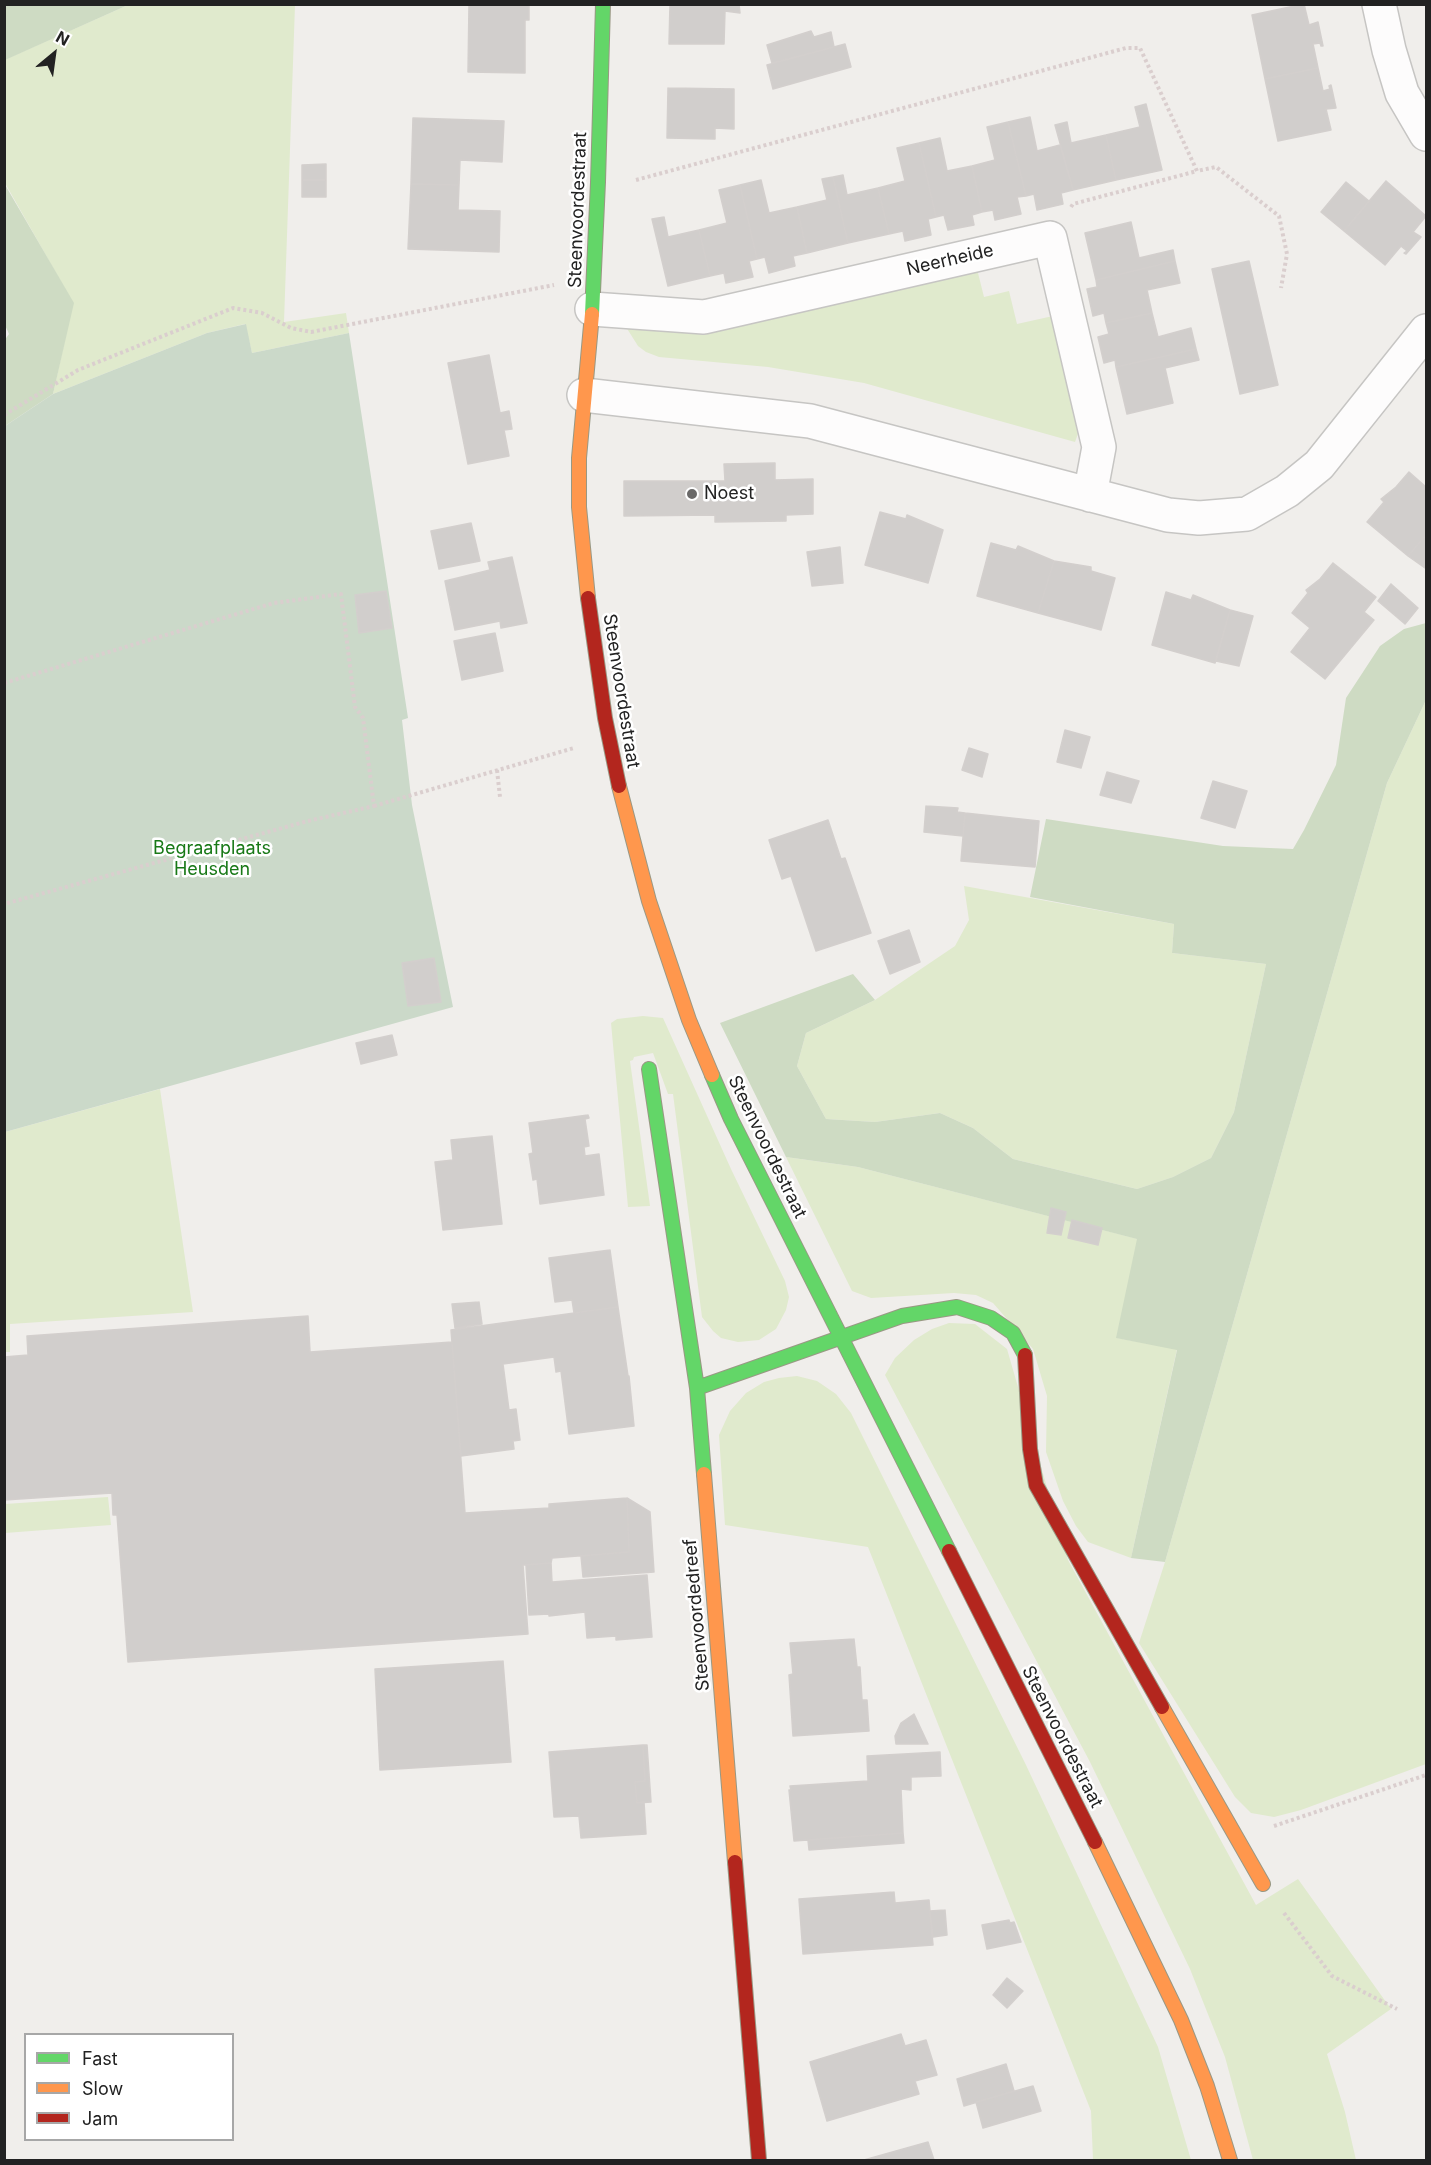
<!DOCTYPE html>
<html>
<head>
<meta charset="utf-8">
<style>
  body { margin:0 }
  #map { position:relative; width:1431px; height:2165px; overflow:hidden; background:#f0eeeb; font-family:Inter,sans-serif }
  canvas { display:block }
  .frame { position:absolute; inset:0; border:6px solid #222; pointer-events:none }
  .legend { position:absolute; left:24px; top:2033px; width:210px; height:108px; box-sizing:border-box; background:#fff; border:2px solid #a7a7a7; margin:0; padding:8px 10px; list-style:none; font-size:18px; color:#222 }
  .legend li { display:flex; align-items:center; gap:12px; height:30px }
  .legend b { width:30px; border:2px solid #a7a7a7 }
  .north { position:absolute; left:24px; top:24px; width:60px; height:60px; -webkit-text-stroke:4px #fff; paint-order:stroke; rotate:29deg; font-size:16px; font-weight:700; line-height:24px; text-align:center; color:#222 }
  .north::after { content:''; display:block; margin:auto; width:21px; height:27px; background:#222; clip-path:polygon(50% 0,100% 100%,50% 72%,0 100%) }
</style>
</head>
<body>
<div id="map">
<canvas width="1431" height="2165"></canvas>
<div class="frame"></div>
<ul class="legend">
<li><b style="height:8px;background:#63d668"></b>Fast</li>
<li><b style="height:8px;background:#ff974d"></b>Slow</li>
<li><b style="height:8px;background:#b3261e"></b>Jam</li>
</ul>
<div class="north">N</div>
</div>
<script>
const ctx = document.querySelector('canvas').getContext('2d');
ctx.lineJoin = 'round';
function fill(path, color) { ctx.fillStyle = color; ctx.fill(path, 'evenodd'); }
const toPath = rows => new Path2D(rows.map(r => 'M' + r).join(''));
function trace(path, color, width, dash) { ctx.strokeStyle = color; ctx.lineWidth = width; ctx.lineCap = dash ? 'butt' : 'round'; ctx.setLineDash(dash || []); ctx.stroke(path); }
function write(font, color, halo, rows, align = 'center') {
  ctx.font = font + ' Inter,sans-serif'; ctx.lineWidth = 5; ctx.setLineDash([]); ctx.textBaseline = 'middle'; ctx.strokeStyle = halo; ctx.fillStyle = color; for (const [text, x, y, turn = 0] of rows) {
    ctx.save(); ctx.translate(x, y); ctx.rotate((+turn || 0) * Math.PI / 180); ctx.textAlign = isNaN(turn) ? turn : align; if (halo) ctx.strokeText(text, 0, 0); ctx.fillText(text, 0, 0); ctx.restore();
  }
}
fill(toPath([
  [128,5,295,5,284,322,346,313,349,333,252,353,245,324,207,333,53,394,73,303,5,183,4,60],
  [976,265,984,297,1009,291,1017,324,1053,316,1080,428,1075,442,864,383,768,367,659,357,646,352,638,346,626,327,697,333],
  [1426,700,1426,1764,1301,1810,1274,1817,1251,1813,1235,1797,1139,1643,1165,1562,1387,783],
  [964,886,1174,924,1172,953,1266,964,1234,1112,1211,1158,1173,1177,1137,1189,1013,1159,973,1128,940,1113,875,1122,826,1119,797,1066,806,1033,875,1000,955,946,969,920],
  [643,1016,663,1018,731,1169,785,1281,789,1297,786,1310,776,1329,759,1340,738,1342,721,1338,713,1331,702,1317,673,1094,668,1094,653,1053,634,1057,633,1060,630,1061,650,1206,628,1207,611,1023,617,1019],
  [160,1089,193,1312,10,1324,10,1352,5,1352,5,1132],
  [786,1157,858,1167,1138,1239,1117,1338,1177,1349,1131,1558,1088,1542,1076,1526,1063,1501,1046,1452,1047,1396,1033,1349,993,1303,976,1295,954,1293,871,1298,852,1291],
  [949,1323,975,1324,1007,1349,1068,1560,1256,1905,1298,1879,1391,2009,1327,2054,1345,2112,1356,2160,1253,2160,1225,2057,1190,1969,1090,1762,885,1375,895,1358,914,1340,932,1329],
  [797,1376,817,1381,836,1394,851,1413,1026,1765,1158,2047,1191,2160,1093,2160,1091,2111,868,1547,725,1525,719,1435,730,1411,746,1393,764,1382,779,1378],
  [108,1497,111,1525,5,1533,5,1504]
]), '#e0eacd');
fill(toPath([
  [5,4,128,4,128,5,5,60],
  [4,183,74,303,53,394,5,426,4,341,9,334,4,323],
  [1426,623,1426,700,1387,783,1165,1562,1131,1558,1177,1350,1116,1338,1137,1239,858,1167,786,1157,720,1023,853,974,875,1000,806,1033,797,1066,826,1119,875,1122,940,1113,973,1128,1013,1159,1137,1189,1173,1177,1211,1158,1234,1112,1266,964,1172,953,1174,924,1030,897,1046,819,1223,846,1293,849,1304,830,1336,765,1346,698,1380,646,1404,629]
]), '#cedbc3');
fill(toPath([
  [246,324,252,353,349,333,408,718,402,720,412,805,453,1007,5,1132,5,426,53,394,207,333]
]), '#cbd9c9');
const building = toPath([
  [469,4,529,4,529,20,525,20,525,73,468,72,469,4],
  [670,4,739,4,740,13,725,11,724,44,669,44,670,4],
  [1304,4,1309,25,1318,22,1323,46,1321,46,1320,43,1313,44,1318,68,1265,79,1252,15,1304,4],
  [811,31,814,37,831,32,834,47,772,63,767,45,811,31],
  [845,44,851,67,773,89,767,65,845,44],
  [1318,68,1323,91,1330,89,1329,86,1331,85,1336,108,1326,109,1331,130,1278,141,1265,79,1318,68],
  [668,88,734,89,734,129,715,128,715,139,667,138,668,88],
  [1146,104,1162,170,1116,180,1106,135,1140,127,1135,107,1146,104],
  [1030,117,1037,151,1060,145,1073,190,1061,193,1063,204,1037,210,1034,194,1026,196,1008,122,1030,117],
  [413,118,504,121,502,162,460,160,459,185,411,184,413,118],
  [1008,122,1026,196,1017,197,1021,214,995,220,993,210,982,212,972,166,995,160,987,127,1008,122],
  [1067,122,1071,143,1106,135,1116,180,1073,190,1055,125,1067,122],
  [940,138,947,171,972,166,982,212,972,215,974,225,948,230,944,215,936,217,919,143,940,138],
  [919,143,936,217,928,219,931,235,905,241,903,231,889,234,878,188,905,181,897,148,919,143],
  [326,164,326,180,302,180,302,165,326,164],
  [843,175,847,195,878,188,889,234,848,243,833,177,843,175],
  [833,177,848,243,807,253,797,207,827,200,822,179,833,177],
  [302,180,326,180,326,197,302,197,302,180],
  [761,180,769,213,797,207,807,253,793,256,795,266,769,273,765,257,757,259,740,185,761,180],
  [1386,181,1426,216,1413,232,1421,237,1406,254,1404,253,1407,251,1401,246,1385,265,1344,231,1386,181],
  [1346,182,1369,201,1344,231,1321,212,1346,182],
  [411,184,459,185,458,210,500,211,499,252,408,249,411,184],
  [740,185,757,259,749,261,753,277,726,283,724,273,710,276,699,230,727,223,719,190,740,185],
  [664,217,668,237,699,230,710,276,668,286,652,219,664,217],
  [1131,222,1139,258,1173,250,1175,261,1096,280,1085,233,1131,222],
  [1175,261,1180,283,1147,290,1152,313,1106,323,1104,313,1093,316,1087,289,1097,287,1096,280,1175,261],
  [1249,261,1278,385,1240,394,1212,269,1249,261],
  [1152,313,1158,337,1191,328,1196,349,1116,367,1115,360,1104,363,1098,337,1109,334,1106,323,1152,313],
  [1196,349,1199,360,1165,368,1173,403,1127,414,1116,367,1196,349],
  [489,355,500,413,509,411,512,429,504,430,509,456,468,464,448,363,489,355],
  [775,463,775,480,813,479,813,514,786,515,786,521,715,522,715,515,624,516,624,481,725,481,724,464,775,463],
  [1409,472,1426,487,1426,535,1408,556,1367,522,1384,502,1381,499,1396,487,1409,472],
  [880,512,906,519,907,515,943,530,928,583,865,565,880,512],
  [471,523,480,561,439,569,431,531,471,523],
  [1426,535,1426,566,1425,568,1408,556,1426,535],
  [991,543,1016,550,1018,546,1054,561,1038,613,977,596,991,543],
  [840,547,843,583,812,586,807,552,840,547],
  [512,557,527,623,501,628,500,621,455,630,445,581,490,570,488,562,512,557],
  [1054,561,1091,567,1091,571,1115,578,1101,630,1038,613,1054,561],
  [1333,563,1376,597,1364,612,1374,620,1325,679,1291,652,1310,628,1292,613,1308,593,1306,590,1320,579,1333,563],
  [1391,584,1418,608,1405,624,1378,601,1391,584],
  [386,591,392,628,359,633,355,595,386,591],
  [1166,592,1191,600,1193,595,1230,610,1215,663,1152,645,1166,592],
  [1230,610,1253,616,1239,666,1216,661,1230,610],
  [495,633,503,671,462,680,454,641,495,633],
  [1065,730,1090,737,1081,768,1057,762,1065,730],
  [969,748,988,754,982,777,962,770,969,748],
  [1107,772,1139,781,1131,803,1100,795,1107,772],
  [1213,781,1247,791,1235,828,1201,818,1213,781],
  [926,806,958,808,957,812,965,813,963,836,924,832,926,806],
  [965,813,1039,821,1035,867,961,861,965,813],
  [828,820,841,859,845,858,871,933,816,951,791,876,782,879,769,840,828,820],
  [909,930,920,962,890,974,878,941,909,930],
  [434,958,441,1002,408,1006,402,963,434,958],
  [392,1035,397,1055,361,1064,356,1043,392,1035],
  [588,1115,589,1118,585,1119,589,1146,584,1147,585,1156,599,1154,604,1195,540,1204,537,1179,533,1180,529,1154,533,1153,529,1123,588,1115],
  [492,1136,502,1224,443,1230,435,1162,453,1160,451,1140,492,1136],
  [1051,1208,1066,1212,1061,1235,1047,1233,1051,1208],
  [1072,1220,1102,1228,1098,1245,1068,1238,1072,1220],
  [610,1250,618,1307,574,1313,572,1300,555,1302,549,1258,610,1250],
  [479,1302,482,1324,455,1328,452,1304,479,1302],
  [618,1307,628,1376,629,1376,634,1426,569,1434,561,1371,556,1372,554,1357,503,1364,509,1410,516,1409,520,1440,513,1441,514,1449,461,1456,451,1330,618,1307],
  [308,1316,310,1352,452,1342,465,1513,549,1508,549,1504,627,1498,629,1552,552,1558,551,1563,523,1565,528,1634,128,1662,117,1515,113,1515,112,1493,4,1500,4,1357,28,1355,27,1336,308,1316],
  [627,1498,650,1512,654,1572,583,1577,581,1556,629,1552,627,1498],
  [551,1563,552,1582,647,1575,652,1637,616,1640,616,1636,587,1638,585,1612,549,1616,549,1614,529,1615,526,1565,551,1563],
  [854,1639,857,1667,860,1667,862,1700,867,1700,869,1731,793,1736,789,1675,793,1674,790,1643,854,1639],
  [503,1661,511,1762,380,1770,375,1669,503,1661],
  [914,1714,928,1744,896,1744,895,1736,901,1723,914,1714],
  [643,1745,647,1745,651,1802,637,1803,635,1782,645,1781,643,1745],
  [643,1745,645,1781,635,1782,637,1803,644,1802,646,1834,581,1838,579,1816,554,1817,549,1752,643,1745],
  [940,1752,941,1776,911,1777,911,1790,901,1789,903,1833,794,1841,789,1790,791,1790,790,1786,868,1781,867,1756,940,1752],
  [903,1833,904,1843,809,1850,808,1840,903,1833],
  [894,1892,895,1903,929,1900,933,1945,803,1954,799,1899,894,1892],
  [945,1910,947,1935,933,1937,930,1911,945,1910],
  [1009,1920,1010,1923,1014,1922,1021,1942,987,1949,982,1925,1009,1920],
  [1007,1978,1023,1991,1007,2008,993,1995,1007,1978],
  [901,2034,905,2046,926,2040,937,2075,915,2081,919,2094,827,2121,810,2062,901,2034],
  [1006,2064,1014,2091,964,2106,957,2079,1006,2064],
  [1033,2086,1041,2111,983,2128,976,2102,1033,2086],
  [928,2142,934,2160,864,2160,928,2142]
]);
fill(building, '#d1cecc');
trace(building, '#d3cfcd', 1.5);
const street = toPath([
  [1379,4,1389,50,1402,93,1426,134],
  [592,309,704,317,1050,238,1099,447,1090,495],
  [584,395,810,421,1168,515,1199,518,1247,514,1287,491,1319,465,1426,331]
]);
const fast = toPath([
  [592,314,598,182,603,4],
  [649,1069,697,1388,704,1474],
  [712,1075,731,1119,949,1551],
  [697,1388,902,1316,957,1307,991,1318,1013,1333,1025,1355]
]);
const slow = toPath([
  [588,598,579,507,579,458,592,314],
  [619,786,649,901,689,1020,712,1075],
  [704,1474,735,1862],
  [1162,1707,1263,1884],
  [1095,1842,1181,2020,1207,2086,1230,2160]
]);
const jam = toPath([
  [588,598,605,718,619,786],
  [1025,1355,1030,1449,1036,1485,1162,1707],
  [949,1551,1095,1842],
  [735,1862,759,2160]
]);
trace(street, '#c6c5c3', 36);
trace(fast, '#999884', 16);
trace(slow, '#999884', 16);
trace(jam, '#999884', 16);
trace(toPath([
  [636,180,1126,48,1140,48,1197,171,1216,167,1279,216,1287,254,1281,288],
  [1071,207,1073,204,1197,171],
  [4,415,78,370,233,308,262,313,291,328,311,332,554,285],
  [4,683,274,603,341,594,355,707,363,718,374,806,308,821,4,904],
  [497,770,500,797],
  [374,806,574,748],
  [1274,1826,1426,1775],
  [1284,1913,1332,1976,1397,2009]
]), '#dacece', 4, [3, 3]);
trace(street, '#fdfcfc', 33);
trace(fast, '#63d668', 14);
trace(slow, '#ff974d', 14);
trace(jam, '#b3261e', 14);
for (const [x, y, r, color] of [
  [692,494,6,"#6a6968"]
]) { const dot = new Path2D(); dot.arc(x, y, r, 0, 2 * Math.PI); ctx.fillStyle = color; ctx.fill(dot); trace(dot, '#fff', 2); }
write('18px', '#222', '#fff', [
  ["Steenvoordestraat",578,210,-88],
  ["Neerheide",950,260,-13],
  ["Steenvoordestraat",621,691,81],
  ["Steenvoordestraat",767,1147,64],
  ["Steenvoordedreef",697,1615,-95],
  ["Steenvoordestraat",1062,1737,63]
]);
write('18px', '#222', '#fff', [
  ["Noest",704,494]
], 'left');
write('18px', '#187917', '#fff', [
  ["Begraafplaats",212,849],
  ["Heusden",212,870]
]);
</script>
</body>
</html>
